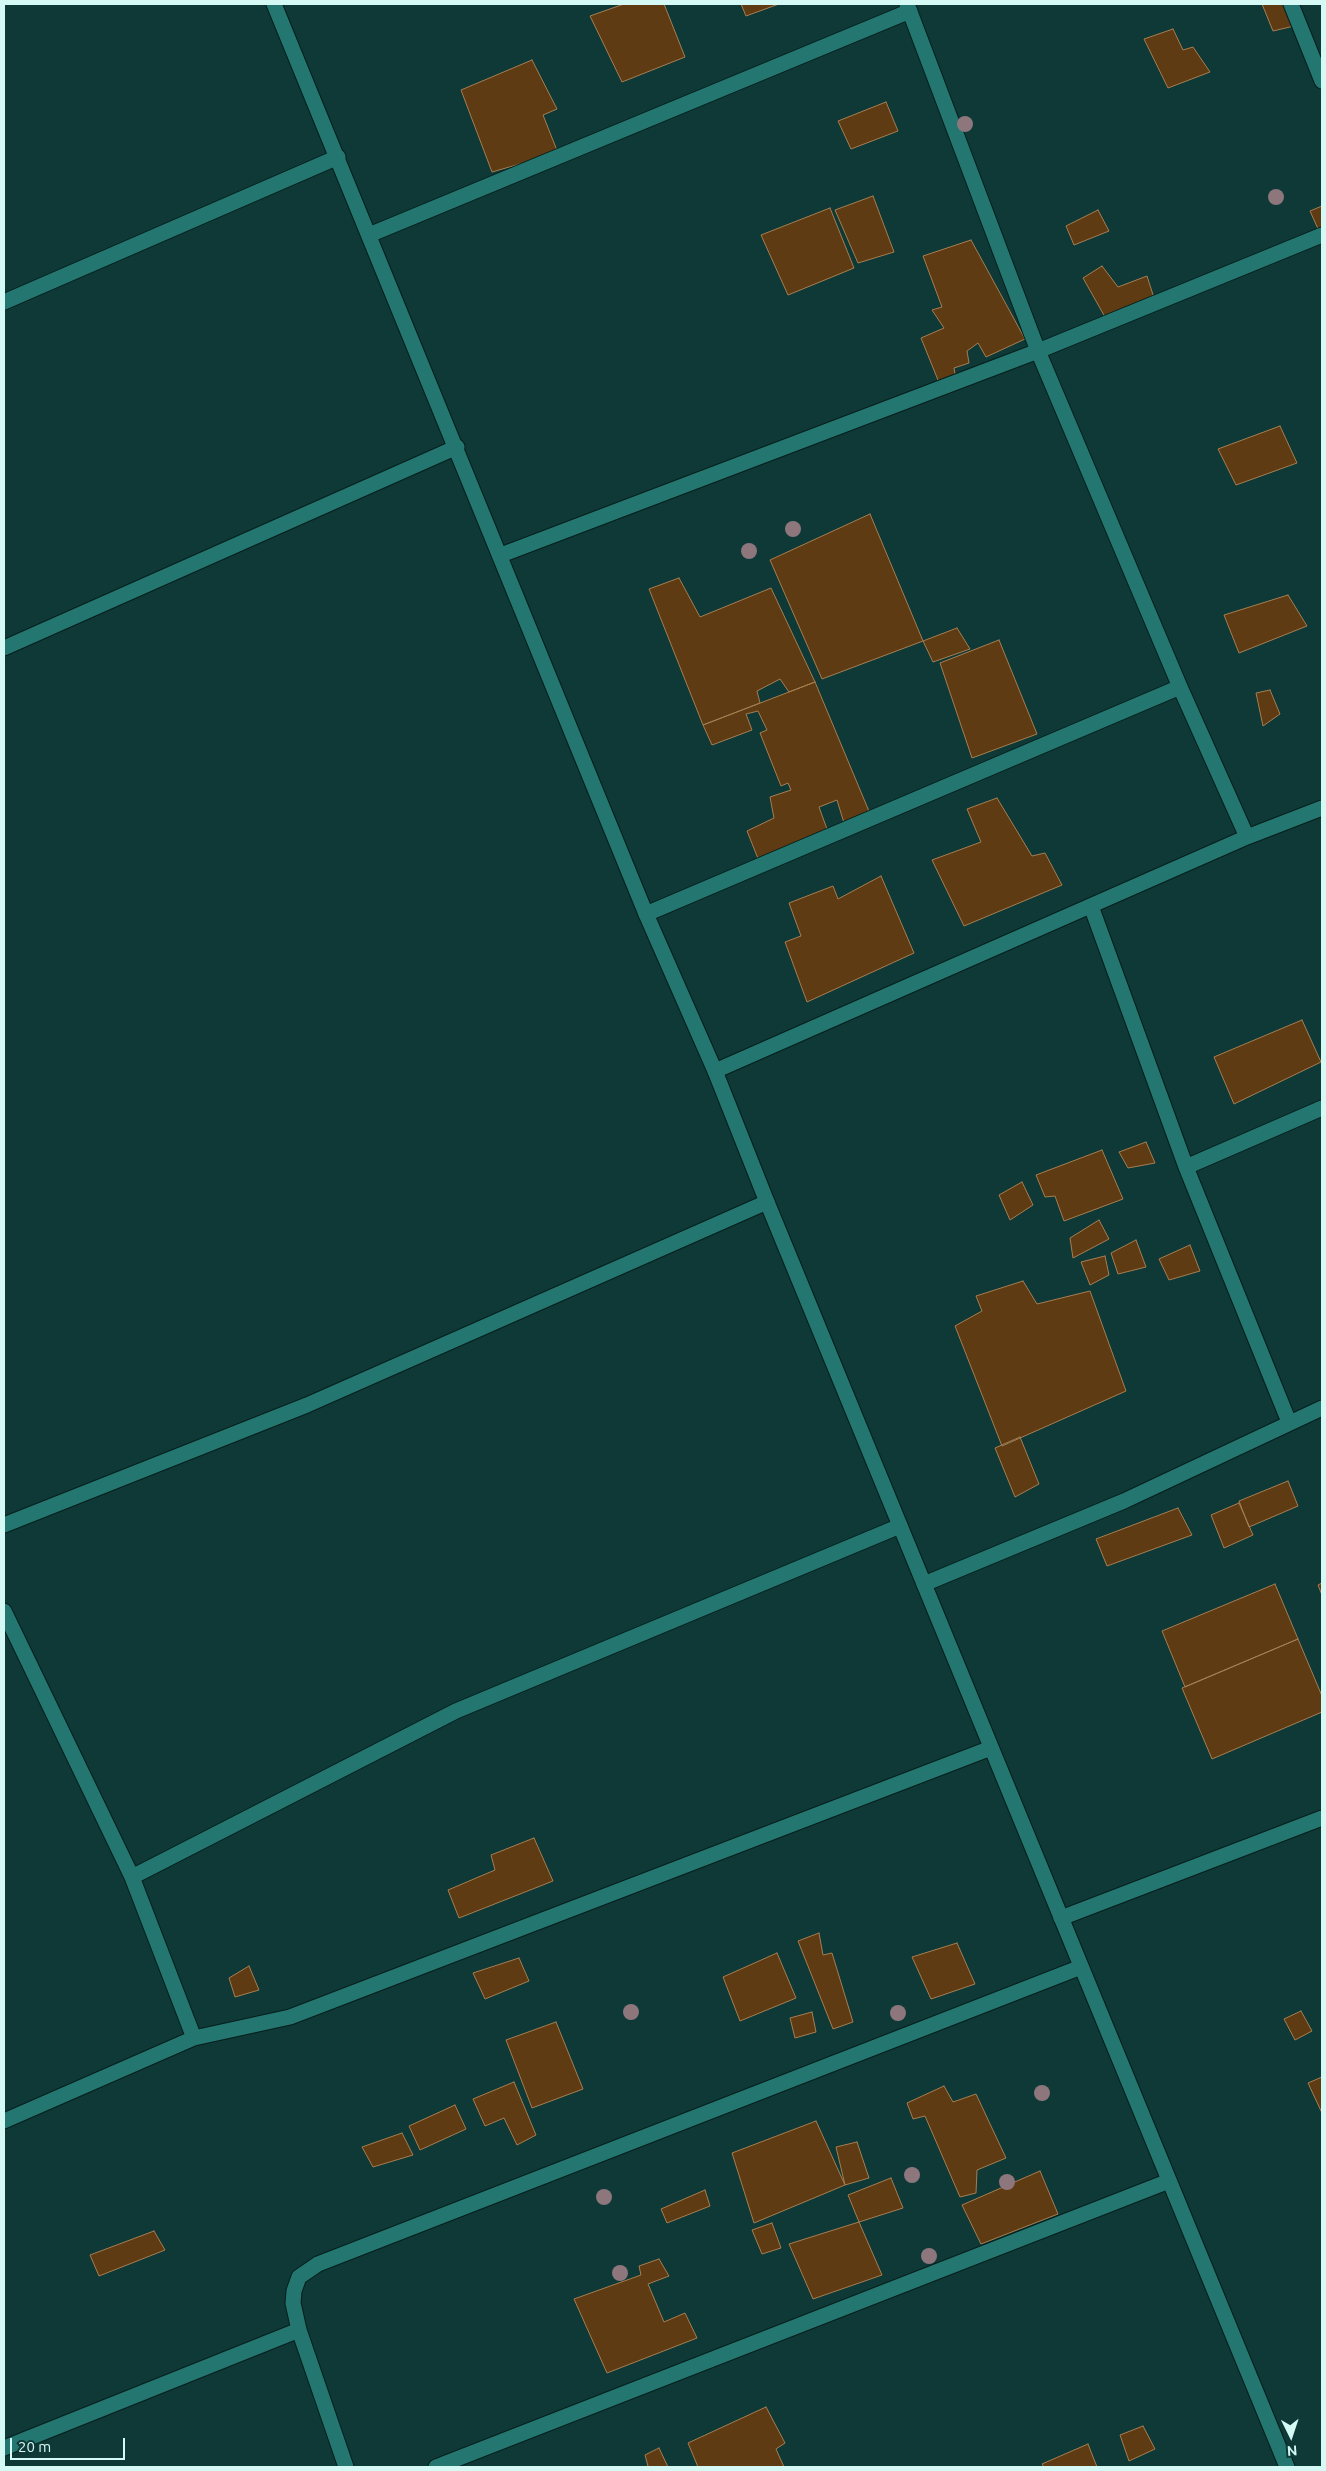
<!DOCTYPE html>
<html>
<head>
<meta charset="utf-8">
<style>
  body { margin:0 }
  #map { position:relative; width:1326px; height:2471px; overflow:hidden; background:#0e3936; font-family:Ubuntu,sans-serif }
  canvas { display:block }
  .frame { position:absolute; inset:0; border:5px solid #d5faf6; pointer-events:none }
  .north { position:absolute; left:1266px; top:2411px; width:50px; height:50px; -webkit-text-stroke:4px #0e3936; paint-order:stroke; rotate:176deg; font-size:14px; font-weight:700; line-height:20px; text-align:center; color:#d5faf6 }
  .north::after { content:''; display:block; margin:auto; width:18px; height:22px; background:#d5faf6; clip-path:polygon(50% 0,100% 100%,50% 72%,0 100%) }
  .scale { position:absolute; left:10px; top:2438px; width:115px; height:22px; box-sizing:border-box; border:2px solid #d5faf6; border-top:0; padding-left:6px; font-size:15px; line-height:18px; white-space:nowrap; color:#d5faf6; -webkit-text-stroke:4px #0e3936; paint-order:stroke }
</style>
</head>
<body>
<div id="map">
<canvas width="1326" height="2471"></canvas>
<div class="frame"></div>
<div class="north">N</div>
<div class="scale">20 m</div>
</div>
<script>
const ctx = document.querySelector('canvas').getContext('2d');
ctx.lineJoin = 'round';
function fill(path, color) { ctx.fillStyle = color; ctx.fill(path, 'evenodd'); }
const toPath = rows => new Path2D(rows.map(r => 'M' + r).join(''));
function trace(path, color, width, dash) { ctx.strokeStyle = color; ctx.lineWidth = width; ctx.lineCap = dash ? 'butt' : 'round'; ctx.setLineDash(dash || []); ctx.stroke(path); }
const building = toPath([
  [624,4,664,4,685,57,622,82,590,16,624,4],
  [741,4,779,4,746,16,741,4],
  [1262,4,1284,4,1294,26,1273,31,1262,4],
  [1173,29,1183,50,1193,47,1210,72,1168,88,1144,39,1173,29],
  [532,60,557,109,543,115,558,153,492,172,461,90,532,60],
  [886,102,898,131,851,149,838,121,886,102],
  [873,196,894,252,858,263,835,210,873,196],
  [1322,206,1322,229,1319,231,1310,211,1322,206],
  [830,208,854,268,788,295,761,235,830,208],
  [1098,210,1109,231,1074,245,1066,226,1098,210],
  [971,240,1025,339,986,357,978,343,967,351,969,363,954,368,956,379,940,385,921,338,944,328,932,310,942,307,923,256,971,240],
  [1102,266,1118,287,1147,276,1155,301,1105,317,1083,278,1102,266],
  [1280,426,1297,463,1236,485,1218,449,1280,426],
  [870,514,923,641,822,679,770,560,870,514],
  [679,578,700,617,771,588,815,682,789,692,780,679,757,691,760,703,703,725,649,589,679,578],
  [1288,595,1307,626,1239,653,1224,615,1288,595],
  [957,628,970,649,933,662,923,641,957,628],
  [999,640,1037,734,972,758,940,663,999,640],
  [815,682,871,816,844,823,837,800,819,807,827,829,759,861,747,831,774,818,770,797,791,790,788,783,781,786,760,733,767,730,758,711,746,714,752,730,712,745,703,725,815,682],
  [1270,690,1280,714,1263,726,1256,693,1270,690],
  [997,798,1032,856,1045,853,1062,885,964,926,932,860,981,842,967,809,997,798],
  [881,876,914,953,807,1002,785,942,801,936,789,903,833,886,838,899,881,876],
  [1302,1020,1321,1062,1234,1104,1214,1057,1302,1020],
  [1146,1142,1155,1163,1128,1168,1119,1152,1146,1142],
  [1102,1150,1123,1199,1064,1221,1055,1196,1045,1197,1036,1175,1102,1150],
  [1022,1182,1033,1205,1010,1220,999,1195,1022,1182],
  [1099,1220,1109,1239,1073,1258,1070,1238,1099,1220],
  [1136,1240,1146,1267,1118,1274,1111,1253,1136,1240],
  [1190,1245,1200,1271,1169,1280,1159,1259,1190,1245],
  [1105,1256,1109,1275,1090,1285,1081,1262,1105,1256],
  [1023,1281,1037,1304,1090,1291,1126,1391,1002,1446,955,1326,982,1311,976,1296,1023,1281],
  [1020,1437,1039,1484,1015,1497,995,1448,1020,1437],
  [1288,1481,1298,1506,1249,1527,1239,1501,1288,1481],
  [1239,1503,1253,1535,1224,1548,1211,1515,1239,1503],
  [1178,1508,1192,1535,1107,1566,1096,1539,1178,1508],
  [1322,1583,1322,1595,1318,1585,1322,1583],
  [1275,1584,1298,1639,1185,1687,1162,1631,1275,1584],
  [1298,1639,1322,1696,1322,1712,1212,1759,1182,1688,1298,1639],
  [534,1838,553,1881,459,1918,448,1890,495,1870,491,1855,534,1838],
  [819,1933,823,1955,832,1953,853,2022,833,2029,798,1941,819,1933],
  [957,1943,975,1984,931,1999,912,1957,957,1943],
  [777,1953,796,1998,740,2021,723,1977,777,1953],
  [519,1958,529,1981,485,1999,473,1973,519,1958],
  [249,1966,259,1990,235,1997,229,1978,249,1966],
  [1301,2011,1312,2031,1295,2040,1284,2019,1301,2011],
  [812,2012,816,2032,795,2038,790,2018,812,2012],
  [556,2022,583,2089,532,2108,506,2040,556,2022],
  [1322,2077,1322,2113,1308,2083,1322,2077],
  [514,2082,536,2135,517,2145,504,2118,485,2126,473,2099,514,2082],
  [944,2086,953,2102,976,2094,1006,2158,977,2170,976,2193,960,2197,925,2116,913,2119,907,2103,944,2086],
  [455,2105,466,2129,420,2150,409,2126,455,2105],
  [816,2121,845,2185,754,2223,732,2153,816,2121],
  [402,2133,413,2155,373,2167,362,2147,402,2133],
  [857,2142,869,2178,845,2185,836,2147,857,2142],
  [1040,2171,1058,2214,981,2244,962,2205,1040,2171],
  [891,2178,903,2208,859,2222,848,2195,891,2178],
  [705,2190,710,2206,667,2223,661,2209,705,2190],
  [859,2222,882,2275,813,2299,789,2244,859,2222],
  [772,2223,781,2248,762,2254,752,2230,772,2223],
  [154,2231,165,2250,99,2276,90,2255,154,2231],
  [659,2259,669,2276,648,2284,664,2322,685,2313,697,2338,607,2373,574,2299,641,2275,639,2266,659,2259],
  [766,2407,785,2443,776,2449,784,2467,698,2467,688,2443,766,2407],
  [1143,2426,1155,2449,1129,2461,1120,2435,1143,2426],
  [1088,2444,1097,2467,1044,2467,1042,2464,1088,2444],
  [659,2448,668,2467,644,2467,648,2466,645,2455,659,2448]
]);
fill(building, '#5e3b12');
trace(building, '#a77e52', 1);
const street = toPath([
  [907,4,1038,351,1180,687,1247,837],
  [1291,4,1322,81],
  [369,235,910,11],
  [4,302,338,157],
  [501,555,1038,351,1322,235],
  [4,648,457,447],
  [1091,906,1186,1167,1289,1422],
  [646,914,1180,687],
  [715,1071,1247,837,1322,808],
  [1186,1167,1322,1108],
  [4,1525,307,1405,767,1202],
  [924,1584,1124,1501,1322,1408],
  [4,1611,132,1877,194,2038,4,2121],
  [132,1877,456,1711,900,1526],
  [1061,1918,1322,1818],
  [194,2038,290,2017,991,1748],
  [4,2448,299,2330],
  [346,2467,299,2330,293,2303,294,2291,299,2277,318,2264,1081,1967],
  [436,2467,1169,2181]
]);
const secondary = toPath([
  [274,4,646,914,715,1071,767,1202,1287,2467]
]);
trace(street, '#051e1c', 17);
trace(secondary, '#051e1c', 17);
trace(street, '#247770', 15);
trace(secondary, '#247770', 15);
ctx.fillStyle = '#8d777d';
for (const [x, y] of [
  [965,124],
  [1276,197],
  [793,529],
  [749,551],
  [631,2012],
  [898,2013],
  [1042,2093],
  [912,2175],
  [1007,2182],
  [604,2197],
  [929,2256],
  [620,2273]
]) { ctx.beginPath(); ctx.arc(x, y, 8, 0, 2 * Math.PI); ctx.fill(); }
</script>
</body>
</html>
